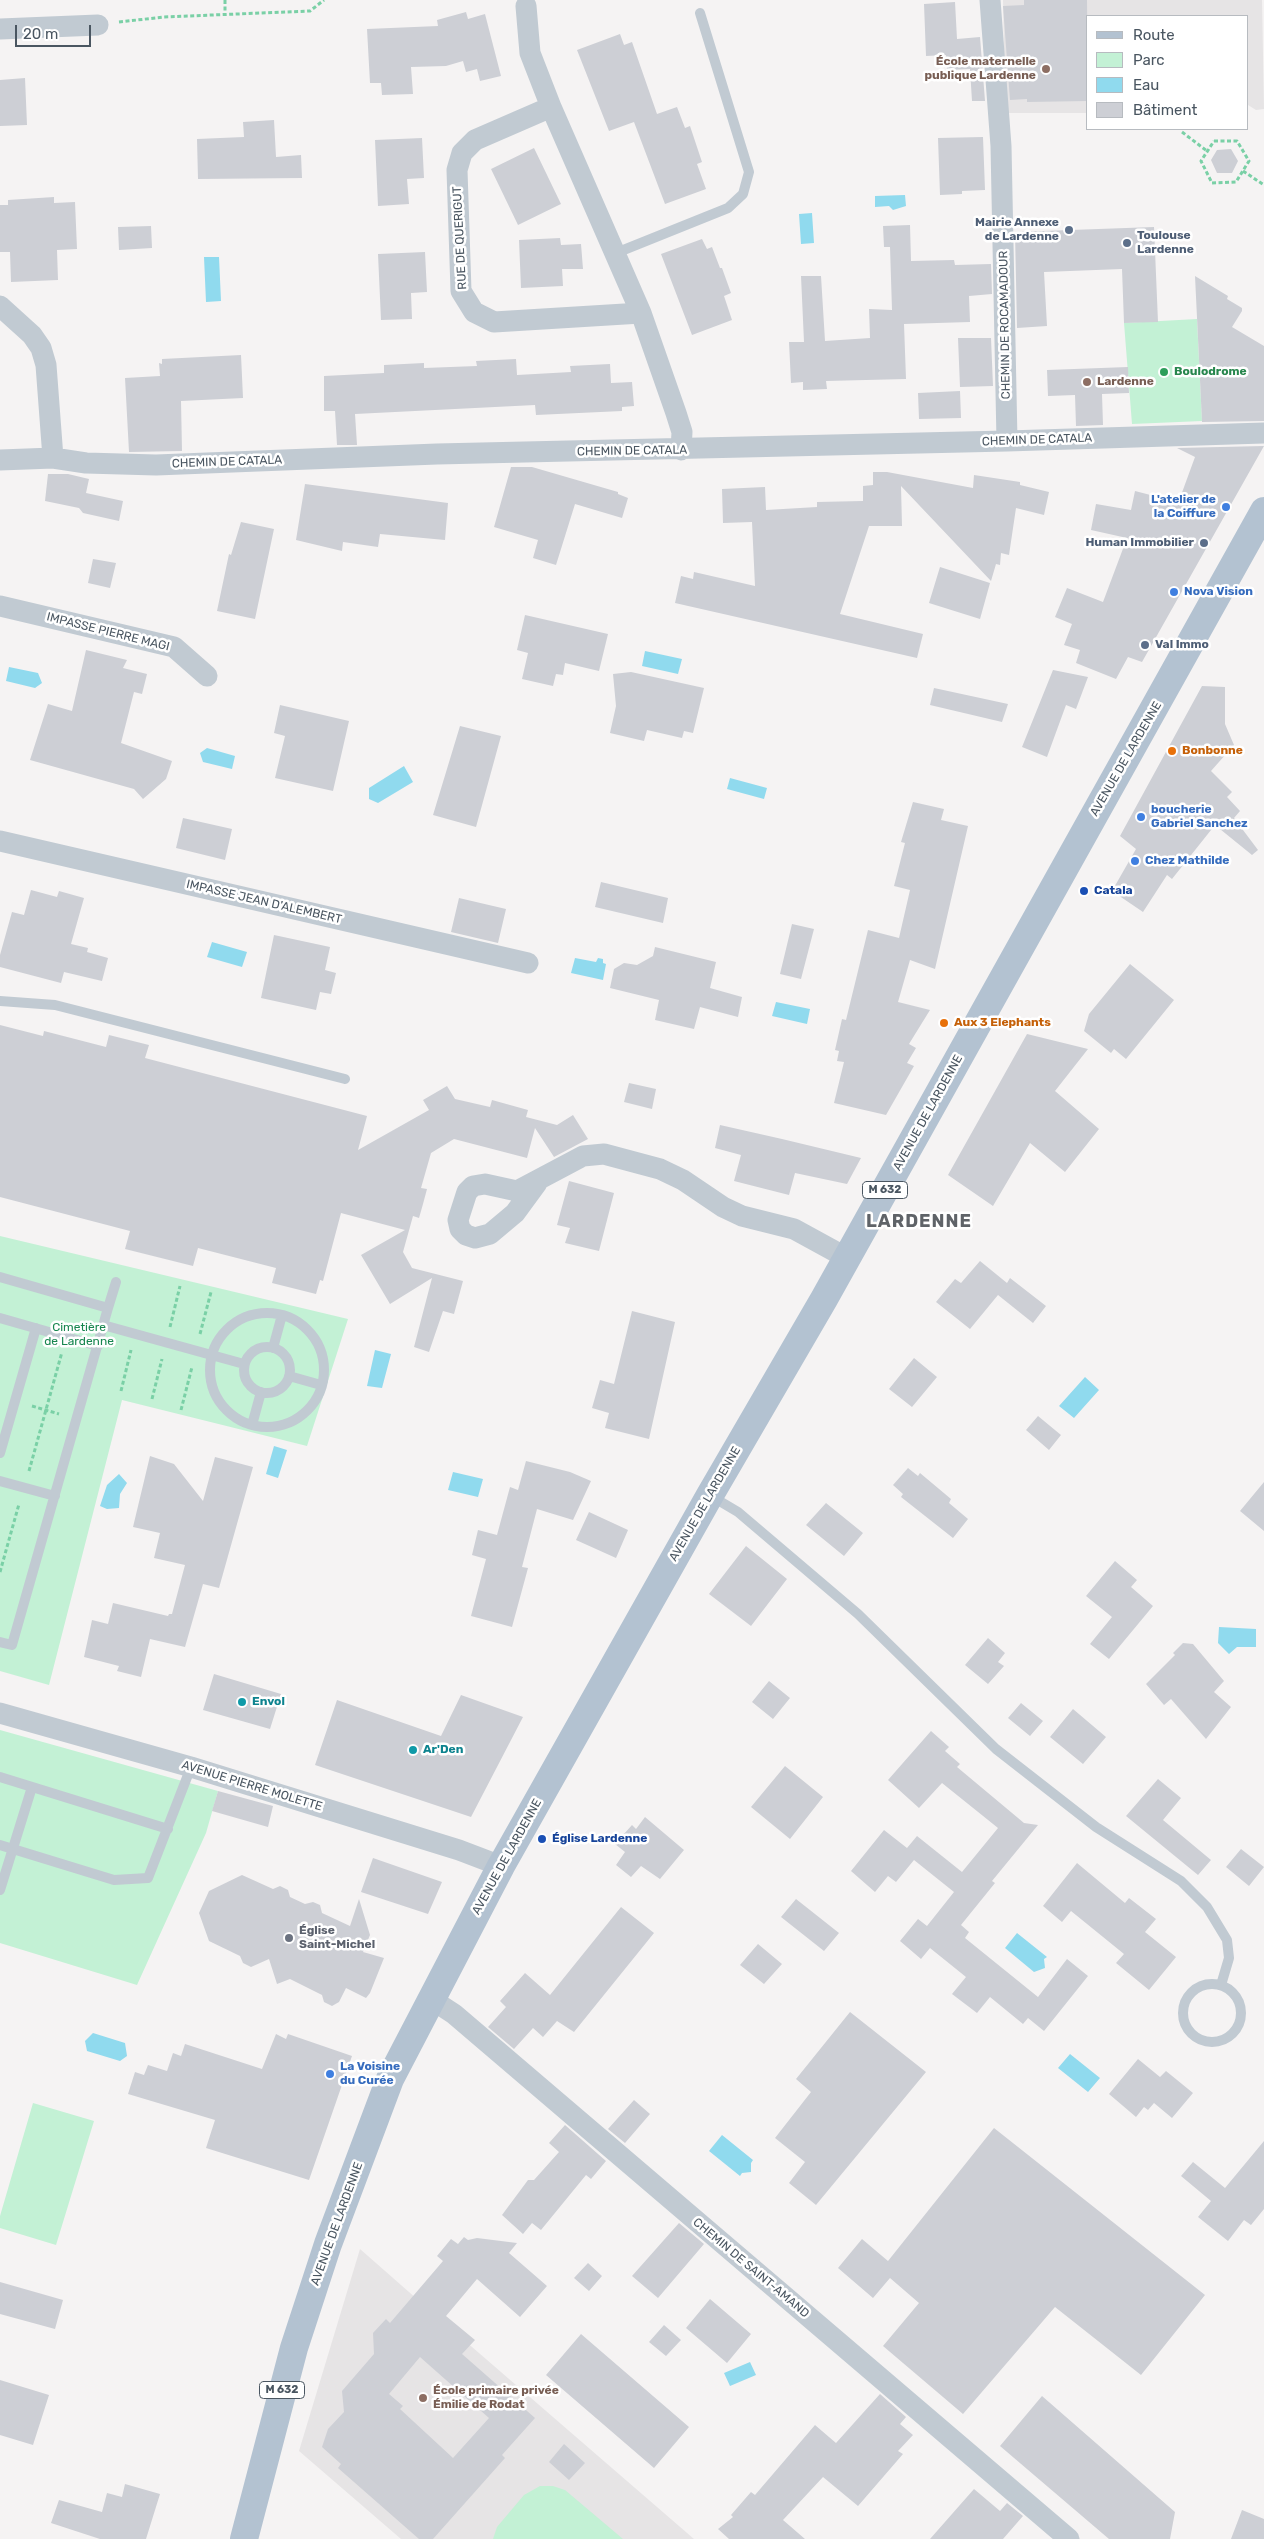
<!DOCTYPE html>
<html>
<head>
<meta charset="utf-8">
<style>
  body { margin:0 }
  #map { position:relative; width:1264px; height:2539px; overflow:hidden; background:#f5f3f3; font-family:Rubik,sans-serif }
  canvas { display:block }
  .legend { position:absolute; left:1086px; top:15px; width:162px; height:115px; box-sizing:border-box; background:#fff; border:1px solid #b7bbc0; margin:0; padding:6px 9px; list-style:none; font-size:15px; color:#4a5661 }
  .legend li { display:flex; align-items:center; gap:10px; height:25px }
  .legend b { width:25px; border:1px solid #b7bbc0 }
  .scale { position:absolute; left:15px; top:25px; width:76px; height:22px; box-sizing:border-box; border:2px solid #4a5661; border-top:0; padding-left:6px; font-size:15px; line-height:18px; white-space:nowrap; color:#4a5661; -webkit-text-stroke:4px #fff; paint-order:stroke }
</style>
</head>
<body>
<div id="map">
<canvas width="1264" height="2539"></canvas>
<ul class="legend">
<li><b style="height:6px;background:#b3c2d1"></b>Route</li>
<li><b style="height:14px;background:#c3f1d5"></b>Parc</li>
<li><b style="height:14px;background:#90daee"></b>Eau</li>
<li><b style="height:14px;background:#cdcfd5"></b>Bâtiment</li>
</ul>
<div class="scale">20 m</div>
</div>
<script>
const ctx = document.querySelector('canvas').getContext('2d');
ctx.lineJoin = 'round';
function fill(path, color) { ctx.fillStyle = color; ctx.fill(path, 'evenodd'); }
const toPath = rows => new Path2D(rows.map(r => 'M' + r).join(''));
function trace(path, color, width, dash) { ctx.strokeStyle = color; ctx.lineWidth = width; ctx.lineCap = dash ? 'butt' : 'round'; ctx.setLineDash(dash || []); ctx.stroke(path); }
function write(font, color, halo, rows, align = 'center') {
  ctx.font = font + ' Rubik,sans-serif'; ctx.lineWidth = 5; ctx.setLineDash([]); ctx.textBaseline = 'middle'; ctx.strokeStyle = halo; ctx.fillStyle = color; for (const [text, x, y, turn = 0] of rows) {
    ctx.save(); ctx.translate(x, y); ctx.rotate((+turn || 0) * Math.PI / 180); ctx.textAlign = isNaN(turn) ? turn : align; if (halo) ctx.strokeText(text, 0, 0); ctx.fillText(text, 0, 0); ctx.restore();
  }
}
fill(toPath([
  [1003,0,1262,0,1264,109,1256,110,1248,105,1248,16,1088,16,1088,113,1009,113,1006,108,1005,97],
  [360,2249,442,2321,694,2539,401,2539,299,2451]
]), '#e6e4e5');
fill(toPath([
  [1197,319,1202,421,1132,424,1124,323],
  [0,1236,348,1319,307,1446,122,1400,49,1685,0,1671],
  [0,1730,218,1791,206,1833,137,1985,0,1943],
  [33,2103,94,2121,56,2245,0,2228,0,2216],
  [540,2486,553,2486,565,2490,623,2539,493,2539,497,2527,524,2495]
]), '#c3f1d5');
fill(toPath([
  [905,195,906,206,893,210,889,206,875,207,875,196],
  [812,213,814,243,801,244,799,214],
  [204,257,219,257,221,301,206,302],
  [645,651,682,659,678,674,642,666],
  [9,667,38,673,42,683,35,688,6,681],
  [207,748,235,756,232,769,203,762,200,753],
  [404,766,413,782,378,803,369,799,369,788],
  [730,778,767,788,764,799,727,789],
  [212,942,247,952,242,967,207,957],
  [575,958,596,962,598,958,603,959,603,963,606,964,603,980,571,973],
  [776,1002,810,1009,807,1024,772,1016],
  [375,1350,391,1354,382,1388,367,1386],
  [1085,1377,1099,1390,1074,1418,1059,1406],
  [274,1446,287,1450,278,1478,266,1474],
  [453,1472,483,1479,478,1497,448,1490],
  [119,1474,127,1483,120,1494,119,1508,107,1509,100,1506,107,1485],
  [1219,1627,1256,1629,1256,1647,1237,1647,1229,1654,1218,1643],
  [1017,1933,1047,1957,1044,1959,1045,1968,1034,1972,1005,1948],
  [93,2033,125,2043,127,2056,120,2061,87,2051,85,2041],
  [1070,2054,1100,2078,1088,2092,1058,2068],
  [722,2135,753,2160,751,2163,751,2172,742,2173,740,2176,709,2151],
  [750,2362,756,2375,730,2386,724,2373]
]), '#90daee');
fill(toPath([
  [1024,0,1087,0,1088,101,1027,102,1027,99,1010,100,1003,6,1024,5],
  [955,2,957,39,980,37,985,101,972,101,970,69,947,70,946,55,926,56,924,4],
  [466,12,468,19,485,14,501,76,480,81,477,69,466,72,463,61,446,66,411,67,413,94,382,95,381,83,370,83,367,29,438,26,437,20],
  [620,34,624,45,632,42,657,114,677,107,685,128,690,126,702,162,697,164,706,189,665,204,634,122,609,131,577,50],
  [25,78,27,125,0,126,0,80],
  [274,120,276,157,301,155,302,178,198,179,197,139,244,137,243,122],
  [983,137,985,190,962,191,962,194,940,195,938,138],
  [422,138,424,178,407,179,409,204,378,206,375,140],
  [534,148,561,204,518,225,491,169],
  [1231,149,1238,161,1232,173,1217,173,1211,160,1217,150],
  [54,197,54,203,75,202,77,249,57,250,58,280,11,282,10,252,0,252,0,205,8,205,8,200],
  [910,225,911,261,954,260,955,265,991,264,992,294,969,296,970,322,904,324,906,379,826,381,827,389,803,390,803,382,791,383,789,342,804,342,801,276,821,276,825,341,870,338,869,309,892,310,890,247,884,247,883,226],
  [151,226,152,248,119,250,118,227],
  [1154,227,1158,322,1124,323,1122,269,1044,272,1047,326,1017,328,1015,232],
  [560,238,561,245,581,244,583,269,562,269,563,286,521,288,519,240],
  [702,239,707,249,712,247,720,268,722,268,731,293,724,296,732,320,692,335,661,254],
  [425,252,427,292,411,293,412,319,381,320,378,254],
  [1195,276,1228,296,1227,299,1242,308,1242,311,1232,327,1264,346,1264,421,1202,422],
  [958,338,991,338,993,386,960,387],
  [241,355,243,398,181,401,182,451,129,452,125,378,160,376,159,363,162,364,162,359],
  [516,359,517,375,571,372,570,366,610,364,611,383,632,382,634,406,622,407,622,411,536,415,535,405,355,414,357,445,337,445,335,411,324,411,324,376,384,373,384,365,424,363,424,368,477,366,476,361],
  [1128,367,1129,393,1102,394,1103,425,1076,426,1075,395,1048,396,1047,370],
  [960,391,961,418,919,419,918,393],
  [1264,446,1142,662,1128,657,1116,679,1076,663,1080,650,1064,645,1072,624,1055,617,1067,588,1103,602,1127,538,1091,530,1096,504,1131,510,1135,491,1162,498,1180,498,1195,457,1177,448],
  [511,467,532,467,618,492,618,494,628,498,622,518,575,504,556,565,533,558,538,540,494,527],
  [873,472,887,472,973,488,974,475,1020,482,1020,485,1049,492,1044,515,1016,508,1009,555,1001,553,1000,565,996,564,991,581,901,486,902,526,869,526,840,614,923,634,917,658,675,603,681,576,693,579,694,572,755,586,752,522,723,523,722,489,765,487,766,510,817,507,817,502,863,501,863,486,873,485],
  [48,474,68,474,89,479,86,493,123,501,119,521,83,513,79,508,45,501],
  [305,484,448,503,445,540,380,534,378,547,343,542,342,551,296,540],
  [241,522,274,529,255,619,217,611,229,554,231,555],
  [93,559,116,563,110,588,88,583],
  [940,567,990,583,980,619,929,603],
  [525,615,608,634,599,671,565,663,563,675,556,674,553,686,522,679,528,653,517,650],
  [86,650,127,660,123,668,147,674,142,694,134,692,121,743,172,761,166,779,143,799,134,789,30,760,48,704,72,711],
  [1053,670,1088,677,1076,709,1066,705,1047,757,1022,747],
  [631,672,704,688,693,733,684,731,682,738,647,730,644,741,610,733,616,706,613,674],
  [1202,686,1225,687,1225,724,1234,745,1211,771,1232,792,1227,797,1240,811,1234,818,1258,850,1252,855,1215,825,1172,879,1167,875,1143,912,1112,891,1136,849,1120,836],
  [934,688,1008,704,1002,722,930,705],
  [280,705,349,721,333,791,275,778,285,736,274,733],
  [460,726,501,736,476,827,433,815],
  [913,802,944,809,941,820,968,826,935,969,910,960,898,1002,930,1010,909,1044,916,1048,907,1063,914,1066,886,1115,834,1103,844,1062,837,1061,839,1051,835,1050,842,1019,846,1020,868,930,899,938,910,890,894,886,905,843,901,842],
  [183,818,232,829,225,860,176,848],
  [601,882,668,898,663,923,595,907],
  [31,890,57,897,59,891,84,898,71,944,88,948,87,952,108,958,102,981,64,972,61,983,0,967,0,955,12,912,24,915],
  [459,898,506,909,498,943,451,932],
  [792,924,814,929,801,979,780,974],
  [274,935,330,947,325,970,336,973,331,994,320,992,316,1010,261,998],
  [655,947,716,962,710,988,742,997,738,1017,700,1007,694,1029,655,1020,659,1000,610,988,614,969,624,963,637,965,653,956],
  [1130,964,1174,1000,1126,1059,1114,1049,1111,1053,1084,1031,1089,1014],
  [0,1025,43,1036,44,1031,106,1047,109,1035,149,1045,145,1058,367,1116,358,1150,429,1110,423,1100,447,1086,455,1099,490,1107,492,1100,528,1110,526,1117,557,1125,573,1115,588,1139,554,1157,535,1128,527,1158,454,1139,431,1153,421,1188,427,1189,423,1204,419,1218,413,1216,403,1252,412,1268,463,1281,454,1314,443,1311,429,1352,414,1347,432,1278,390,1304,361,1255,405,1230,341,1213,323,1281,320,1280,316,1294,272,1283,276,1268,198,1248,193,1266,125,1249,130,1231,0,1197],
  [1027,1034,1088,1049,1055,1091,1099,1129,1065,1172,1030,1143,993,1206,948,1175],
  [629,1083,656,1089,652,1109,624,1102],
  [720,1125,782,1139,861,1158,847,1184,795,1173,789,1195,734,1181,741,1155,715,1148],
  [569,1181,614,1193,599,1251,565,1243,570,1228,557,1225],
  [980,1261,1007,1283,1010,1278,1046,1306,1033,1323,998,1295,970,1329,936,1302,955,1279,961,1283],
  [632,1311,675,1322,649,1439,605,1428,609,1413,592,1408,600,1380,614,1384],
  [914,1358,937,1377,912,1407,889,1389],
  [1038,1416,1061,1435,1049,1450,1026,1430],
  [150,1456,174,1464,203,1501,215,1457,253,1467,219,1588,203,1584,185,1647,150,1639,141,1677,117,1671,119,1666,84,1657,92,1620,108,1624,113,1603,168,1616,169,1614,172,1614,185,1565,154,1558,160,1533,133,1527],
  [526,1461,570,1472,591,1481,573,1520,537,1509,522,1567,528,1568,512,1627,471,1616,486,1559,472,1555,478,1530,497,1535,510,1487,518,1490],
  [908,1468,918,1476,920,1473,951,1499,949,1503,968,1519,953,1538,901,1497,903,1494,893,1485],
  [1264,1482,1264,1531,1240,1511],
  [826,1503,863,1533,844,1556,806,1525],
  [589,1512,628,1530,616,1558,576,1540],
  [746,1546,787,1579,751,1626,709,1594],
  [1115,1561,1137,1580,1131,1587,1153,1606,1109,1659,1090,1644,1112,1617,1086,1596],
  [988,1638,1005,1653,998,1662,1004,1666,988,1684,965,1665],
  [1183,1643,1193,1644,1224,1681,1214,1692,1231,1707,1206,1739,1171,1699,1164,1705,1146,1684,1175,1655,1173,1653],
  [214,1674,281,1694,270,1729,203,1710],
  [769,1681,790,1698,773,1719,752,1702],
  [461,1695,523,1717,471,1817,315,1765,337,1700,441,1736],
  [1021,1703,1043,1721,1030,1736,1008,1718],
  [1073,1709,1106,1737,1083,1764,1050,1737],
  [931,1731,949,1747,945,1751,960,1764,957,1767,1024,1823,1038,1825,992,1881,995,1883,961,1925,969,1932,965,1938,1038,1997,1067,1959,1088,1976,1044,2031,1028,2018,1023,2024,990,1997,977,2013,952,1994,966,1977,930,1948,921,1959,900,1941,918,1919,927,1926,954,1892,914,1860,896,1882,888,1876,875,1892,851,1871,884,1830,907,1848,917,1836,962,1872,998,1828,942,1783,919,1808,888,1780],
  [785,1766,823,1797,790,1839,751,1807],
  [1158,1779,1181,1798,1163,1820,1211,1860,1198,1875,1126,1816],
  [218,1791,273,1806,268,1827,212,1811],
  [645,1817,684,1850,660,1879,641,1866,631,1877,616,1865,625,1852,615,1844,632,1825,636,1829],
  [1241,1849,1264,1867,1249,1886,1226,1867],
  [373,1858,442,1882,428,1914,361,1892],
  [1077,1863,1125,1903,1129,1898,1156,1919,1145,1932,1176,1957,1149,1990,1116,1963,1124,1954,1071,1911,1062,1922,1043,1906],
  [242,1875,273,1889,280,1886,288,1890,290,1897,305,1904,313,1902,320,1905,322,1913,350,1926,359,1899,370,1935,363,1952,384,1958,370,1993,366,1998,346,1988,339,2002,332,2006,324,2002,322,1995,290,1979,277,1984,269,1959,251,1967,243,1963,240,1956,209,1941,199,1913,209,1891],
  [796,1899,839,1933,824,1951,781,1917],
  [621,1907,654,1933,574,2032,557,2021,543,2037,533,2028,514,2049,488,2027,506,2007,500,2001,525,1973,550,1995],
  [758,1944,782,1964,764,1984,740,1965],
  [850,2012,926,2072,816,2205,789,2183,805,2162,775,2138,811,2092,796,2079],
  [276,2034,286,2039,288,2034,352,2056,309,2180,206,2148,215,2120,128,2094,135,2072,144,2075,148,2065,167,2071,173,2053,181,2056,185,2044,262,2069],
  [1138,2059,1160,2077,1166,2071,1193,2093,1172,2118,1154,2103,1148,2110,1144,2107,1136,2117,1109,2094],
  [634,2100,650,2114,625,2143,608,2129],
  [565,2125,606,2161,591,2179,586,2175,541,2230,532,2223,523,2234,502,2215,528,2180,534,2180,559,2152,549,2143],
  [994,2128,1205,2295,1141,2375,1055,2307,963,2414,883,2346,919,2303,890,2278,873,2298,838,2268,862,2239,888,2261],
  [1264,2141,1264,2209,1251,2225,1244,2220,1228,2241,1198,2217,1211,2201,1181,2176,1193,2162,1225,2188],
  [679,2223,704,2244,658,2298,632,2276],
  [464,2237,468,2240,477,2238,517,2243,509,2253,547,2286,520,2317,477,2279,446,2316,475,2340,462,2354,535,2418,502,2455,505,2458,433,2539,419,2539,338,2468,341,2464,322,2447,328,2429,344,2412,342,2391,374,2354,373,2333,386,2319,390,2323,443,2261,437,2256,451,2239,458,2244],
  [420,2357,489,2418,453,2458,400,2409,403,2406,389,2394],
  [588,2263,602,2276,589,2291,574,2278],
  [0,2282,63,2300,55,2329,0,2314],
  [710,2299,751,2334,727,2363,686,2328],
  [664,2325,681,2340,666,2356,649,2342],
  [581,2334,689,2427,654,2468,546,2375],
  [0,2380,49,2395,33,2445,0,2435],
  [880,2394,906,2417,900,2424,913,2435,898,2451,903,2454,858,2506,823,2477,783,2520,805,2539,729,2539,718,2529,733,2517,731,2515,751,2492,755,2495,815,2425,836,2443],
  [1042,2396,1175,2512,1170,2539,1109,2539,1000,2446],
  [564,2444,585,2463,569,2480,549,2462],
  [125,2484,160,2494,146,2539,100,2539,51,2523,59,2500,102,2512,107,2493,122,2497],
  [974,2489,1000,2511,1007,2503,1023,2516,1003,2539,930,2539],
  [1242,2510,1264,2519,1264,2539,1231,2539]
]), '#cdcfd5');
trace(toPath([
  [225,0,225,15],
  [119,22,164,17,310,11,324,0],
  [1182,132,1207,151],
  [1214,141,1237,141,1249,161,1236,182,1212,183,1201,161,1214,141],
  [1243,171,1264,185],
  [170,1327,180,1286],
  [200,1334,211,1292],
  [121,1391,131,1350],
  [152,1399,162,1359],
  [32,1406,59,1414],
  [181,1410,192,1367],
  [29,1471,62,1352],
  [0,1572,19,1504]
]), '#7ad0a6', 3, [4, 2.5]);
trace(toPath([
  [616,253,728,208,743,194,749,172,700,13],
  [0,1001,55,1005,345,1079],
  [0,1277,108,1308,116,1282],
  '210 1370a57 57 0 1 1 114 0a57 57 0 1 1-114 0Z',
  [0,1318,98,1346],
  [103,1325,244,1364],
  '244 1370a23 23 0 1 1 46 0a23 23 0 1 1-46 0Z',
  [273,1348,282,1315],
  [289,1376,321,1385],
  [252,1425,261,1392],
  [0,1453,36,1328],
  [0,1481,55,1496],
  [711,1496,738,1512,858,1614,996,1749,1096,1827,1181,1881,1207,1907,1227,1940,1229,1958,1221,1985],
  [0,1642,12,1645,108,1308],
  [0,1777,168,1829],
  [0,1845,114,1880,148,1878,191,1767],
  [0,1890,32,1787],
  '1183 2013a29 29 0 1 1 58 0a29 29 0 1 1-58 0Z'
]), '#c1cad2', 10);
trace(toPath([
  [990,0,1001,146,1007,441],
  [526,6,530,53,551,107,641,313,676,413,682,432,681,450],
  [0,29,98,25],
  [551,107,475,140,462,153,457,170,461,291,474,312,494,322,641,313],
  [0,306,32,335,41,348,46,365,53,458],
  [0,460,53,458,86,463,156,465,437,454,1007,441,1264,433],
  [0,606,174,647,207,676],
  [0,841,528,963],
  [537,1183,515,1213,490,1234,475,1238,466,1235,460,1229,458,1220,467,1192,473,1186,485,1184,517,1191,583,1156,604,1154,660,1169,683,1180,723,1207,742,1216,794,1229,847,1258],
  [0,1713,191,1767,459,1850,501,1866],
  [431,1999,454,2014,1069,2539]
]), '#c1cad2', 21);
trace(toPath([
  [244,2539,294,2348,328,2244,390,2079,501,1866,710,1495,824,1299,1264,511]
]), '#b3c2d1', 28);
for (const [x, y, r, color] of [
  [1046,69,5,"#8d6e63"],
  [1069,230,5,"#5c6f8a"],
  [1127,243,5,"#5c6f8a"],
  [1164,372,5,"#2e9e5b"],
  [1087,382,5,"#8d6e63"],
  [1226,507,5,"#3f7fe0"],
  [1204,543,5,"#5c6f8a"],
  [1174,592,5,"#3f7fe0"],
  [1145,645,5,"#5c6f8a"],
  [1172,751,5,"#e8710a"],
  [1141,817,5,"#3f7fe0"],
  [1135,861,5,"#3f7fe0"],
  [1084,891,5,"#1a4fb4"],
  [944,1023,5,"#e8710a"],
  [242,1702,5,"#0f9aa8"],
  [413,1750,5,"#0f9aa8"],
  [542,1839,5,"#1a4fb4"],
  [289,1938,5,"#6b7280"],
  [330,2074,5,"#3f7fe0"],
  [423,2398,5,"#8d6e63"]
]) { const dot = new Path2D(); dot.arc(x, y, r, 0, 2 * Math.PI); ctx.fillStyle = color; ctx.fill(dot); trace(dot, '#fff', 2); }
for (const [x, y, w] of [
  [885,1190,45],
  [282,2390,45]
]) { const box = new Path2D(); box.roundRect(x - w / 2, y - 8.5, w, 17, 4); ctx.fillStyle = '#fff'; ctx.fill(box); trace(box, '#4a5661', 1); }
write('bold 11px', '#4a5661', null, [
  ["M 632",885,1190],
  ["M 632",282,2390]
]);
write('bold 12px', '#785e54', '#fff', [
  ["École maternelle",1036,62,"right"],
  ["publique Lardenne",1036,76,"right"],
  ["Lardenne",1097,382],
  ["École primaire privée",433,2391],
  ["Émilie de Rodat",433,2405]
], 'left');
write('bold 12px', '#4e5e75', '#fff', [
  ["Mairie Annexe",1059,223],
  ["de Lardenne",1059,237],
  ["Toulouse",1137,236,"left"],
  ["Lardenne",1137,250,"left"],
  ["Human Immobilier",1194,543],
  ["Val Immo",1155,645,"left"]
], 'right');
write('12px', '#4a5661', '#fff', [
  ["RUE DE QUERIGUT",460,238,-93],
  ["CHEMIN DE ROCAMADOUR",1005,325,-91],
  ["CHEMIN DE CATALA",1037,440,-2],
  ["CHEMIN DE CATALA",632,451,-1],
  ["CHEMIN DE CATALA",227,462,-2],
  ["IMPASSE PIERRE MAGI",108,632,14],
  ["AVENUE DE LARDENNE",1126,759,-60],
  ["IMPASSE JEAN D'ALEMBERT",264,902,13],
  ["AVENUE DE LARDENNE",928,1113,-61],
  ["AVENUE DE LARDENNE",705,1504,-60],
  ["AVENUE PIERRE MOLETTE",252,1786,17],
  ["AVENUE DE LARDENNE",507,1857,-61],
  ["AVENUE DE LARDENNE",337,2224,-70],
  ["CHEMIN DE SAINT-AMAND",751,2268,40]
]);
write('bold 12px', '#27864d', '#fff', [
  ["Boulodrome",1174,372]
], 'left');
write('bold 12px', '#366cbe', '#fff', [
  ["L'atelier de",1216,500,"right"],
  ["la Coiffure",1216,514,"right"],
  ["Nova Vision",1184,592],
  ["boucherie",1151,810],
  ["Gabriel Sanchez",1151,824],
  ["Chez Mathilde",1145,861],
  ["La Voisine",340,2067],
  ["du Curée",340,2081]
], 'left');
write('bold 12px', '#c56008', '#fff', [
  ["Bonbonne",1182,751],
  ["Aux 3 Elephants",954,1023]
], 'left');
write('bold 12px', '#164399', '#fff', [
  ["Catala",1094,891],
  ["Église Lardenne",552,1839]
], 'left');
write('12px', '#17864f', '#fff', [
  ["Cimetière",79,1328],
  ["de Lardenne",79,1342]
]);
write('bold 12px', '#0d838f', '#fff', [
  ["Envol",252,1702],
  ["Ar'Den",423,1750]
], 'left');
write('bold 12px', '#5b616d', '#fff', [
  ["Église",299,1931],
  ["Saint-Michel",299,1945]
], 'left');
ctx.letterSpacing = '1px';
write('bold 18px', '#5f6368', '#fff', [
  ["LARDENNE",919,1222]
]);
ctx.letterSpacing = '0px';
</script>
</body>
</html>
